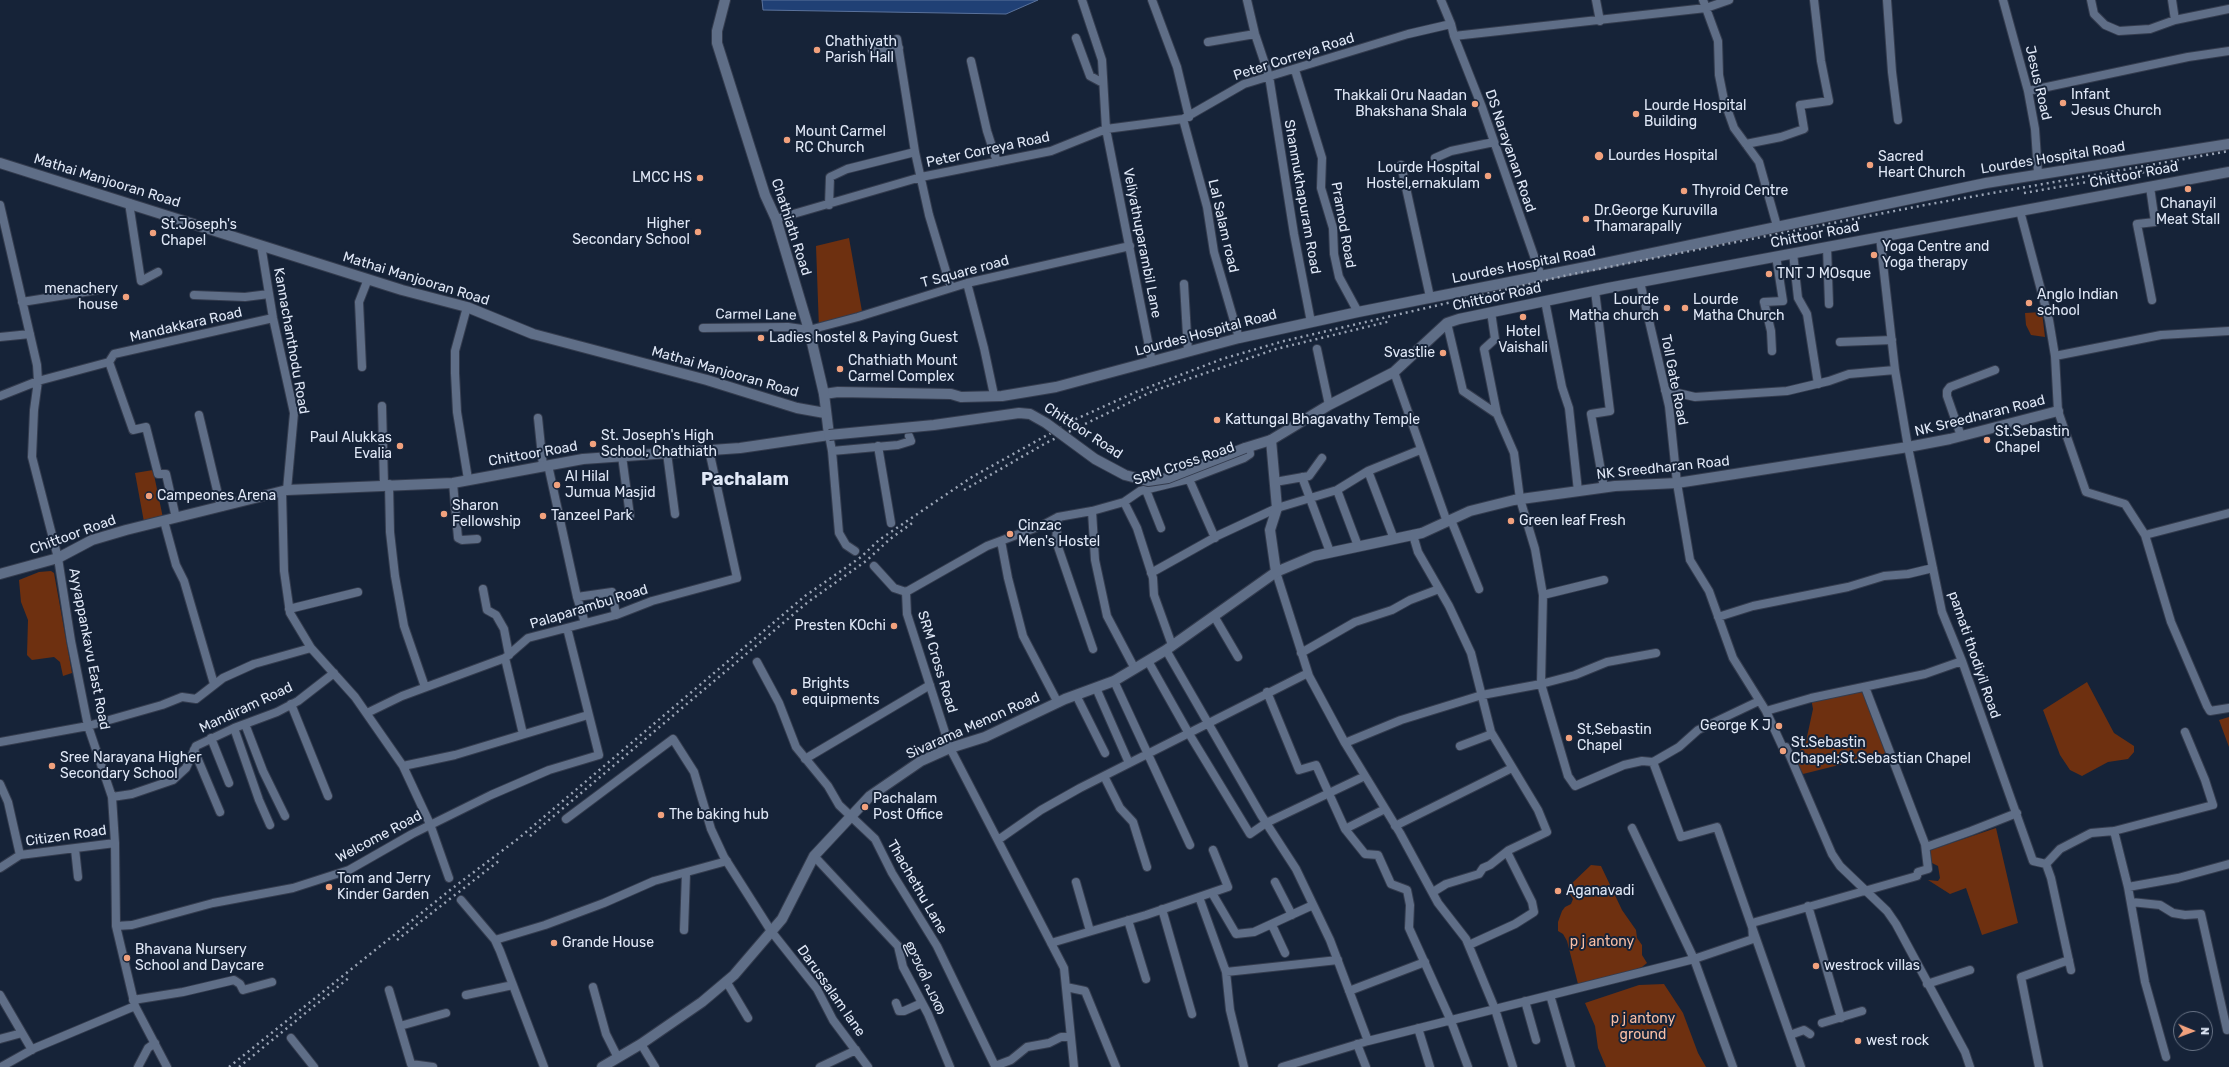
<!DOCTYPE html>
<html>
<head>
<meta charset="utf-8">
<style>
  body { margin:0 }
  #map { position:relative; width:2229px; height:1067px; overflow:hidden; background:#162338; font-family:Rubik,sans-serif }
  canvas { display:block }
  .north { position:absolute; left:2173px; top:1011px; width:40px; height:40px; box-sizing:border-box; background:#162338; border:1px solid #677284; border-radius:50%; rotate:91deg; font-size:11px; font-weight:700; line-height:16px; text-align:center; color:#e0e8f7 }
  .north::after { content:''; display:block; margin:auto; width:14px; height:18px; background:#f1a17d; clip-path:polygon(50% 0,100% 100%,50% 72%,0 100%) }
</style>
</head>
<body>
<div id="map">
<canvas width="2229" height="1067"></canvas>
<div class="north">N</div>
</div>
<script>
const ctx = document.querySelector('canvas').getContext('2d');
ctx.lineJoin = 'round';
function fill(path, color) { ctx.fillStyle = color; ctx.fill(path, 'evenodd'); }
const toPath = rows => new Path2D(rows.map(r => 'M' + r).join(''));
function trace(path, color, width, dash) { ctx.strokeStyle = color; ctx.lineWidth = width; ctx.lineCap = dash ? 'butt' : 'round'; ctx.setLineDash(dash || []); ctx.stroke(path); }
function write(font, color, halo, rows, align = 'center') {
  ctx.font = font + ' Rubik,"Noto Sans Malayalam",sans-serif'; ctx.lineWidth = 4; ctx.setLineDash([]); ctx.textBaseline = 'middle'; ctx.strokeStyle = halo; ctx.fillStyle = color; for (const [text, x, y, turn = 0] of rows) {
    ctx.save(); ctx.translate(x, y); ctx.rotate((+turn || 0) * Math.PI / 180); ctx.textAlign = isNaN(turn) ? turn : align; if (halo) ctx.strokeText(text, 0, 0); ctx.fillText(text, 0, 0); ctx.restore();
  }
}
fill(toPath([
  [849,238,863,317,819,329,816,246],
  [2042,312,2045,337,2031,335,2026,325,2025,313],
  [153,470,163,518,144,522,135,473],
  [51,571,54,573,72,673,63,676,60,662,54,657,32,660,27,655,28,620,21,602,19,580,39,572],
  [2087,682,2114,733,2134,746,2134,752,2128,759,2108,762,2082,776,2070,770,2060,755,2043,710],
  [1863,691,1887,753,1803,774,1796,762,1800,756,1800,750,1805,746,1813,709,1811,698],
  [2229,717,2229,747,2219,720],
  [1996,828,2018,923,1982,935,1966,888,1950,894,1928,880,1938,881,1940,878,1938,866,1932,863,1928,851],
  [1591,865,1601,866,1622,910,1636,930,1637,938,1642,945,1642,955,1647,963,1642,967,1623,974,1578,984,1567,941,1563,934,1558,931,1558,922,1562,911,1565,907,1571,904,1573,899,1568,891,1568,887],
  [1664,984,1683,1013,1698,1053,1706,1067,1606,1067,1598,1048,1595,1026,1585,1003,1639,985]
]), '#6e3010');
const water = toPath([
  [762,0,1038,0,1006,14,763,10,762,0]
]);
fill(water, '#204075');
trace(water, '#5a729c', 1);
const minor = toPath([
  [1082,0,1102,60,1106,129,1152,362],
  [1152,0,1177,67,1189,117],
  [1247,0,1255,34,1269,76,1294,234,1311,322],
  [1441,0,1451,24],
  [1596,0,1600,21],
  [1703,0,1718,41,1719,75,1724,100,1734,128,1759,162,1777,226],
  [1887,0,1892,72,1898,120],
  [2003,0,2028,91,2035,129,2038,173],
  [2091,0,2094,14,2105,25,2119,31,2150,29,2175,20,2229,9],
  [2172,0,2175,20],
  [1454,36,1482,107,1541,276],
  [1076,38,1090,76,1103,83],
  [897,39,915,152],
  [1208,42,1255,34],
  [872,50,899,48],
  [971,61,987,131,997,162],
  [1295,70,1322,158,1321,188,1333,228,1334,254,1339,277,1358,312],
  [2028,91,2188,57,2229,51],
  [1183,119,1207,207,1214,252,1239,338],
  [1746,144,1781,137,1804,129,1800,105,1829,101,1821,61,1814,0],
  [1435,158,1451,151,1494,142],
  [1401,165,1430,297],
  [2150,187,2155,222,2137,224,2152,300],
  [129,203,141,281,158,272],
  [0,205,37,365,38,381,34,410,32,457,58,558,71,641,88,726,112,797,115,843,116,926,135,1006,167,1067],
  [829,205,830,177,847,169,915,152,929,215,951,288],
  [2020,211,2049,320,2055,356,2058,411,2086,492,2125,504,2145,535,2171,622,2207,706,2210,711,2229,708],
  [776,219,921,177,1051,151,1106,129,1183,119,1244,84,1408,34,1451,24,1454,36,1706,8,1729,0],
  [1880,237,1895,370,1908,447,1942,612,1962,661,2033,861,2046,864,2051,878,2071,970],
  [261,245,273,318,294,413,287,490],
  [1827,247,1829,304],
  [1793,253,1798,298,1807,314,1818,384],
  [1640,282,1669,406,1677,483,1690,560,1709,591,1733,658,1766,711,1783,748,1786,747,1832,854,1840,866,1887,911,1896,924,1965,1052,1970,1067],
  [967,283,984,348,994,395],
  [1184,284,1188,352],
  [1595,291,1610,411,1591,414,1604,488],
  [194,295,245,297,269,294],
  [1545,301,1562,387,1569,408,1578,491],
  [22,302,97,290],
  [467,307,455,351,455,373,457,412,468,479],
  [1491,312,1495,339,1484,349,1497,414,1514,453,1520,499,1535,549,1543,595,1541,684,1568,776,1575,786,1624,765,1642,761,1653,762,1679,747,1698,730,1759,701],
  [1447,323,1463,391,1497,414],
  [703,328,788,327,809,330,858,317,967,283,1130,246],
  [0,337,30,334],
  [1840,342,1892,340],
  [1317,349,1329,405],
  [1772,351,1771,331,1764,302,1783,301,1776,256],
  [2055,356,2161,335,2229,331],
  [109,362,133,430,146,427,158,474,166,474,176,518],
  [362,367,359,302,368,279],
  [1394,372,1447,522],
  [1665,390,1695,397,1787,391,1829,381,1849,374,1895,370],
  [0,396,38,381,109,362,114,354,273,318],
  [382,406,384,485],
  [199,415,221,507],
  [538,418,543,466],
  [829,435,832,451,839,533,846,545,855,551],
  [1961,436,1947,396,1947,391,1950,387,1995,370],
  [878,446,891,523],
  [832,451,898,445,911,441,909,436],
  [667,453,675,514],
  [622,456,630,516],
  [548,465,577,597,612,592,616,615],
  [1368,471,1394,539],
  [1302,477,1330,552],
  [1189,479,1215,538],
  [1275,482,1309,476,1322,458],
  [453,483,458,538,462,540,477,539],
  [389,484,390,532,395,576,404,626,425,687],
  [1146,490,1161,528],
  [1337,490,1358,546],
  [282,491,284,571,290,613,311,648,355,697,403,766,430,824,449,878],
  [1124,502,1137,528,1153,578,1154,595,1172,645],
  [1092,511,1095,560,1107,616,1135,669],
  [1058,517,1056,541,1093,649],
  [1451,520,1479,589],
  [164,521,176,565,184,581,214,684],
  [1413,535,1418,552,1449,606,1471,653,1491,732,1538,810,1547,832,1509,850,1490,865,1483,868,1479,874,1446,884,1433,892],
  [2145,535,2229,513],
  [1001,541,1008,578,1023,636,1058,703],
  [874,566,894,588,906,592],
  [1276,572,1309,676,1345,743,1400,833,1438,903,1466,939,1495,1009,1513,1067],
  [1151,573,1219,535,1277,508,1337,490,1368,471,1420,450],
  [483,589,487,610,496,615,504,629,509,655],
  [1543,595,1604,580],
  [577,597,585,623],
  [289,609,358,592],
  [1214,616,1238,657],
  [1718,617,1753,606,1848,587,1884,576,1908,574,1933,568],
  [1166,650,1261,815,1296,869,1330,940,1368,1041,1282,1067],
  [1301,653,1355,622,1392,610,1410,600,1439,589],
  [505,658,523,734],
  [1148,661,1188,732,1250,834,1266,823,1365,776],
  [757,662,779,703,796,747,828,786,839,805,875,839,892,873,937,946,995,1066,1011,1060,1027,1047,1049,1043,1061,1037,1071,1037],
  [1114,681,1190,845],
  [1865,687,1925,844,1929,846,1971,831,2017,813],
  [1096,688,1129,763],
  [1267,692,1299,770,1316,765,1345,829,1385,809],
  [1076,695,1105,753],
  [291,704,328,796],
  [1766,711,1811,698,1925,674,1962,661],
  [367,713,402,696,505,658,528,638,616,615,652,601,737,578,709,450],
  [245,724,263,771,285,816],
  [234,728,259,800,270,825],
  [211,738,229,783],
  [0,742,88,726,162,705,182,697,196,699,223,678,254,664,311,648],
  [1345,743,1401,720,1482,695,1541,684,1575,675,1607,662,1656,653],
  [1460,746,1492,734],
  [194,750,220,812],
  [805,759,930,685],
  [1653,762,1681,837,1717,827,1801,1067],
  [403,766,455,755,588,715],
  [1104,776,1120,808,1133,822,1147,867],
  [0,784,8,802,20,855],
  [112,797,132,794,173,780,186,768,196,746,234,728,277,712,298,701,334,673],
  [566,819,673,739,694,772,711,829,724,857,771,931,817,989,833,1020,868,1067],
  [1395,826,1512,768],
  [1632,828,1694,959,1733,1067],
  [1345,829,1365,854,1378,855,1391,884,1407,890,1410,905,1409,928,1451,1021,1468,1067],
  [2114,831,2128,887,2145,982,2166,1057],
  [998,840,1041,810,1080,788,1308,673],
  [75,849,78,877],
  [814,856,898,946,903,967,928,1014,950,1067],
  [2046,864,2060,849,2091,833,2114,831,2213,805,2205,780,2185,732],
  [0,868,20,855,115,843],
  [1076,882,1090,931],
  [1275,882,1292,915],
  [2128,887,2178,878,2229,864],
  [1212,893,1236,934,1254,932,1313,905],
  [1199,897,1226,972,1338,960],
  [461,900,495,940,500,951,544,1067],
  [2131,902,2160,905,2173,913,2185,915,2201,914,2227,1030],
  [1808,906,1841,1018],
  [1162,909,1192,1014],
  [1128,920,1146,979],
  [1272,925,1285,953],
  [116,926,132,925,213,903,293,888,349,870,412,834,491,795,549,770,599,755,567,628],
  [684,930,686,873],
  [495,940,545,925,604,903,654,881,727,861],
  [1051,943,1146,915,1228,887,1213,850],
  [1469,945,1515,924,1534,912,1532,902,1507,852],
  [1226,972,1230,1010,1244,1067],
  [726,981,748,1018],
  [1927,984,1970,970],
  [593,987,606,1034,618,1058],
  [1066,987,1085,991,1116,1067],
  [389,990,411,1064,433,1067],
  [1349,991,1425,962],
  [0,995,32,1050],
  [466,995,513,985],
  [1550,995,1571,1067],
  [133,1000,183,992,234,980,240,984,243,990,272,982],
  [1525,1001,1536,1040],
  [896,1003,899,1011,904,1011,922,1003],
  [1822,1023,1862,1011],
  [400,1026,446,1013],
  [1418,1028,1430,1067],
  [1790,1035,1804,1030,1810,1034],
  [291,1038,314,1067],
  [0,1039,22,1033],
  [1368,1041,1694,959,1753,939,1752,923,1917,876,1918,872,1928,869,1925,844],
  [641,1044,655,1067],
  [1357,1044,1366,1067],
  [1,1067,35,1048,135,1006],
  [138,1067,148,1048,155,1043],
  [820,1067,856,1050],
  [1074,1067,1064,968,950,748,907,614,906,592,987,546,1043,525,1058,517,1092,511,1124,502,1140,491,1189,479,1244,458,1250,454,1249,447],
  [2039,1067,2021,977,2069,960]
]);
const tertiary = toPath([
  [0,163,402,290,467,307,533,334,707,380,797,408,825,413],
  [824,394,838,392,951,394,961,397,1002,396,1056,387,1239,338,1358,312,1591,266,1986,183,2229,144],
  [1271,440,1277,508,1270,530,1276,572],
  [602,1067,641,1044,702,1002,734,975,782,919,814,856,870,796,921,761,950,748,985,737,1065,699,1114,681,1166,650,1276,572,1314,556,1422,533,1470,511,1514,500,1615,486,1677,483,1908,447,1950,439,2058,411]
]);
const secondary = toPath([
  [1245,448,1271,440,1329,405,1394,372,1447,323,1459,319,1608,288,2229,172],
  [0,574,58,558,92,540,126,530,287,490,453,483,583,459,740,448,829,435,824,394,809,330,776,219,765,195,717,43,717,31,725,0]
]);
trace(minor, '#343c4e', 10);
trace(tertiary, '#343c4e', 12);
trace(secondary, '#343c4e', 12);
trace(minor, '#5f6e87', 8);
trace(tertiary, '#5f6e87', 10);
trace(secondary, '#5f6e87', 10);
trace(toPath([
  [2024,193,2156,170],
  [964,490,1046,443,1153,391,1276,349,1391,321],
  [530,836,808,602,866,561,890,539,915,521],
  [397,940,500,860],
  [229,1067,454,887,519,838,805,596,861,557,879,540,972,477,1076,419,1136,392,1222,359,1284,341,1568,275,1925,205,2229,151],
  [239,1067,350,977]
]), '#9aa4b5', 2.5, [2, 4]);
const secondaryBridge = toPath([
  [829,435,934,425,1019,413,1030,414,1046,423,1095,459,1125,475,1148,481,1168,478,1245,448]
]);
trace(secondaryBridge, '#343c4e', 12, []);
trace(secondaryBridge, '#5f6e87', 10);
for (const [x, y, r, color] of [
  [817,50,4,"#f1a17d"],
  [2063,103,4,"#f1a17d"],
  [1475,104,4,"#f1a17d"],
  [1636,114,4,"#f1a17d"],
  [787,140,4,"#f1a17d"],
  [1599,156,5,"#f1a17d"],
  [1870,165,4,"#f1a17d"],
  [1488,176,4,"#f1a17d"],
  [700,178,4,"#f1a17d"],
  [2188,189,4,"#f1a17d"],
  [1684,191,4,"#f1a17d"],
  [1586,219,4,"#f1a17d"],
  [698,232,4,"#f1a17d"],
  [153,233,4,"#f1a17d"],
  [1874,255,4,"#f1a17d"],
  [1769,274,4,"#f1a17d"],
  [126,297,4,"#f1a17d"],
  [2029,303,4,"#f1a17d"],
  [1667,308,4,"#f1a17d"],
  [1685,308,4,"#f1a17d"],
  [1523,317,4,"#f1a17d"],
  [761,338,4,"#f1a17d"],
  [1443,353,4,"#f1a17d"],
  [840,369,4,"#f1a17d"],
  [1217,420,4,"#f1a17d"],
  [1987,440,4,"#f1a17d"],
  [593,444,4,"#f1a17d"],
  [400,446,4,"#f1a17d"],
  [557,485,4,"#f1a17d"],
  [149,496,4,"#f1a17d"],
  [444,514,4,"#f1a17d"],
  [543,516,4,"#f1a17d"],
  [1511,521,4,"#f1a17d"],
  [1010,534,4,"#f1a17d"],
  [894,626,4,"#f1a17d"],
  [794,692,4,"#f1a17d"],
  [1779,726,4,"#f1a17d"],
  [1569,738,4,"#f1a17d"],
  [1783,751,4,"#f1a17d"],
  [52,766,4,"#f1a17d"],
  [865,807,4,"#f1a17d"],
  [661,815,4,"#f1a17d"],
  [329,887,4,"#f1a17d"],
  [1558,891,4,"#f1a17d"],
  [554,943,4,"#f1a17d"],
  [127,958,4,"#f1a17d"],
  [1816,966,4,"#f1a17d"],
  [1858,1041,4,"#f1a17d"]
]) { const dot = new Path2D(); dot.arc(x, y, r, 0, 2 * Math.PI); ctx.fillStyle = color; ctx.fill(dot); trace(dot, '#162338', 1.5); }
write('14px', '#e0e8f7', '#162338', [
  ["Chathiyath",825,42],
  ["Parish Hall",825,58],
  ["Infant",2071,95],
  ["Jesus Church",2071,111],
  ["Thakkali Oru Naadan",1467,96,"right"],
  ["Bhakshana Shala",1467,112,"right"],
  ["Lourde Hospital",1644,106],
  ["Building",1644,122],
  ["Mount Carmel",795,132],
  ["RC Church",795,148],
  ["Lourdes Hospital",1608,156],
  ["Sacred",1878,157],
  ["Heart Church",1878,173],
  ["Lourde Hospital",1480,168,"right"],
  ["Hostel,ernakulam",1480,184,"right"],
  ["LMCC HS",692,178,"right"],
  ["Thyroid Centre",1692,191],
  ["Chanayil",2188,204,"center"],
  ["Meat Stall",2188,220,"center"],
  ["Dr.George Kuruvilla",1594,211],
  ["Thamarapally",1594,227],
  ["Higher",690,224,"right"],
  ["Secondary School",690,240,"right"],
  ["St.Joseph's",161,225],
  ["Chapel",161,241],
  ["Yoga Centre and",1882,247],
  ["Yoga therapy",1882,263],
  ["TNT J MOsque",1777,274],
  ["menachery",118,289,"right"],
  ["house",118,305,"right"],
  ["Anglo Indian",2037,295],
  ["school",2037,311],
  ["Lourde",1659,300,"right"],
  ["Matha church",1659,316,"right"],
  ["Lourde",1693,300],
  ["Matha Church",1693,316],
  ["Hotel",1523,332,"center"],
  ["Vaishali",1523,348,"center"],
  ["Ladies hostel & Paying Guest",769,338],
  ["Svastlie",1435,353,"right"],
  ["Chathiath Mount",848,361],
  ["Carmel Complex",848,377],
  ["Kattungal Bhagavathy Temple",1225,420],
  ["St.Sebastin",1995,432],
  ["Chapel",1995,448],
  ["St. Joseph's High",601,436],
  ["School, Chathiath",601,452],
  ["Paul Alukkas",392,438,"right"],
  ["Evalia",392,454,"right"],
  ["Al Hilal",565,477],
  ["Jumua Masjid",565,493],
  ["Campeones Arena",157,496],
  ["Sharon",452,506],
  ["Fellowship",452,522],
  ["Tanzeel Park",551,516],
  ["Green leaf Fresh",1519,521],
  ["Cinzac",1018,526],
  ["Men's Hostel",1018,542],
  ["Presten KOchi",886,626,"right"],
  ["Brights",802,684],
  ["equipments",802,700],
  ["George K J",1771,726,"right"],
  ["St,Sebastin",1577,730],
  ["Chapel",1577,746],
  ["St.Sebastin",1791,743],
  ["Chapel;St.Sebastian Chapel",1791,759],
  ["Sree Narayana Higher",60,758],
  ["Secondary School",60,774],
  ["Pachalam",873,799],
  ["Post Office",873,815],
  ["The baking hub",669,815],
  ["Tom and Jerry",337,879],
  ["Kinder Garden",337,895],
  ["Aganavadi",1566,891],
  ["Grande House",562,943],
  ["Bhavana Nursery",135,950],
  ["School and Daycare",135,966],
  ["westrock villas",1824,966],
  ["west rock",1866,1041]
], 'left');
write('14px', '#e0e8f7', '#162338', [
  ["Peter Correya Road",1294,57,-18],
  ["Jesus Road",2038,83,77],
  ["Peter Correya Road",988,150,-12],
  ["DS Narayanan Road",1510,151,71],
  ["Lourdes Hospital Road",2053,158,-9],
  ["Chittoor Road",2134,175,-11],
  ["Mathai Manjooran Road",107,181,17],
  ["Shanmukhapuram Road",1302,197,80],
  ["Pramod Road",1343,225,80],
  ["Lal Salam road",1223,226,77],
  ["Chathiath Road",791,227,72],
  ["Chittoor Road",1815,235,-11],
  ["Veliyathuparambil Lane",1142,243,79],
  ["Lourdes Hospital Road",1524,265,-11],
  ["T Square road",965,272,-15],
  ["Mathai Manjooran Road",416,279,17],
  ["Chittoor Road",1497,297,-12],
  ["Carmel Lane",756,315,1],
  ["Mandakkara Road",186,325,-13],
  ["Lourdes Hospital Road",1206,333,-15],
  ["Kannachanthodu Road",291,341,80],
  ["Mathai Manjooran Road",725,372,16],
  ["Toll Gate Road",1674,380,79],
  ["NK Sreedharan Road",1980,416,-14],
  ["Chittoor Road",1083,431,33],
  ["Chittoor Road",533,454,-10],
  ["SRM Cross Road",1184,464,-19],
  ["NK Sreedharan Road",1663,468,-6],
  ["Chittoor Road",73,535,-20],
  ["Palaparambu Road",589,607,-17],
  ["Ayyappankavu East Road",89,649,79],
  ["pamati thodiyil Road",1974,655,71],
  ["SRM Cross Road",937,662,73],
  ["Mandiram Road",246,708,-25],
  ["Sivarama Menon Road",973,726,-24],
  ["Citizen Road",66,836,-8],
  ["Welcome Road",379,837,-28],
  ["Thachethu Lane",917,887,60],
  ["ഈശി പാത",925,978,65],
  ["Darussalam lane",831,991,55]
]);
write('14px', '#f9bea4', '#162338', [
  ["p j antony",1602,942],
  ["p j antony",1643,1019],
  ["ground",1643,1035]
]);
write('bold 18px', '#e0e8f7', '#162338', [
  ["Pachalam",745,480]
]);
</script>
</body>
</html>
